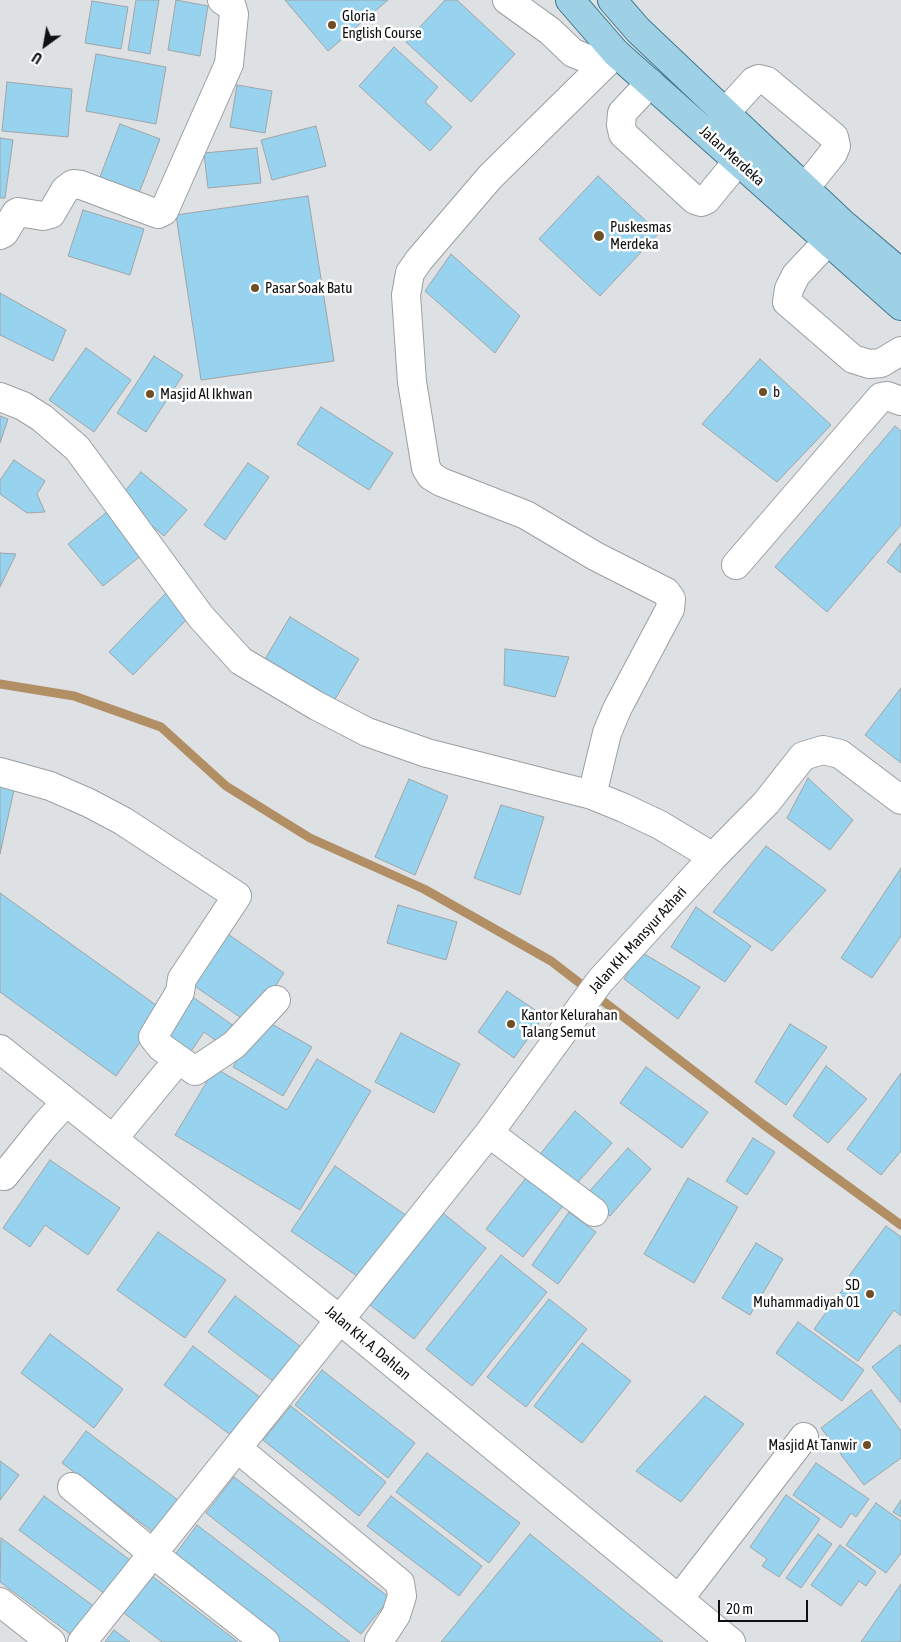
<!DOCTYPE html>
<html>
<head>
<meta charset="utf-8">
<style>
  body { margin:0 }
  #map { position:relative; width:901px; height:1642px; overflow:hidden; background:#dde1e3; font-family:"Asap Condensed",sans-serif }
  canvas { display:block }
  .north { position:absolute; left:20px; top:20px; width:50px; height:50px; -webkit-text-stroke:4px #fff; paint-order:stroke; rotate:212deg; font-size:14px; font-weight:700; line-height:20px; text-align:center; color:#0f1011 }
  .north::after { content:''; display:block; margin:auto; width:18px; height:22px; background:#0f1011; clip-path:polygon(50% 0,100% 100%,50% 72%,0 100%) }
  .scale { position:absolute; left:718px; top:1600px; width:90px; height:22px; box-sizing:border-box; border:2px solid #0f1011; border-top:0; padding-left:6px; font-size:15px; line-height:18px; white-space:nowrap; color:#0f1011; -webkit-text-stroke:4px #fff; paint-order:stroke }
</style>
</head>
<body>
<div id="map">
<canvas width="901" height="1642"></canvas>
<div class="north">U</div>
<div class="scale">20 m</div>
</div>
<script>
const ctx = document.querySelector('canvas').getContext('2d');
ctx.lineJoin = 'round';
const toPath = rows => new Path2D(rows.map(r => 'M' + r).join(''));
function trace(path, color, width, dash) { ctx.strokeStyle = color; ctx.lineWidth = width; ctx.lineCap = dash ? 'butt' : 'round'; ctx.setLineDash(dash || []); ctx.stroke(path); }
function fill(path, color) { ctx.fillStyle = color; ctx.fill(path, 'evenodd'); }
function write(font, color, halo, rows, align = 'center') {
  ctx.font = font + ' "Asap Condensed",sans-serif'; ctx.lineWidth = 5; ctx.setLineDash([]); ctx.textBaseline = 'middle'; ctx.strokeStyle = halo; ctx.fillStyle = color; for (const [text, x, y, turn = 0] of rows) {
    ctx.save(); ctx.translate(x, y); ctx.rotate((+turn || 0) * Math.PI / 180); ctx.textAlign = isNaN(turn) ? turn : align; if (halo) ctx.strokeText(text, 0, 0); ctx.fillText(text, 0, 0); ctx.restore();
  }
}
trace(toPath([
  [0,684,74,696,161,727,226,786,310,838,424,889,551,961,764,1125,901,1225]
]), '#b28e64', 9);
const building = toPath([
  [136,0,159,0,150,54,128,50,136,0],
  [176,0,208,6,200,56,168,50,176,0],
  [285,0,388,0,328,51,285,0],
  [445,0,457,0,515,54,471,102,406,42,445,0],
  [92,1,128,7,121,49,85,43,92,1],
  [394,47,438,87,425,102,452,127,430,151,359,86,394,47],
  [96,54,166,67,156,124,86,111,96,54],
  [7,82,72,89,68,137,2,131,7,82],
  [237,85,272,91,265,133,230,127,237,85],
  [120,124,160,139,139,193,100,177,120,124],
  [316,126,326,166,272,180,261,140,316,126],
  [0,138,13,140,5,198,0,198,0,138],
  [257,148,261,183,208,188,204,153,257,148],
  [598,176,659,233,600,296,539,239,598,176],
  [308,196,334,361,201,380,176,215,308,196],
  [83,210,144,229,130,275,68,256,83,210],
  [451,254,520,316,495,353,425,291,451,254],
  [0,293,66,330,53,361,0,335,0,293],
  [86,348,131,380,94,432,49,400,86,348],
  [154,356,183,375,146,432,117,413,154,356],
  [760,359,831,425,777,482,702,424,760,359],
  [321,407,393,453,369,490,297,444,321,407],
  [0,416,8,419,0,443,0,416],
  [895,426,901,431,901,525,827,612,775,567,895,426],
  [14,460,45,481,37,494,45,512,27,513,0,494,0,480,14,460],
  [248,463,269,477,225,540,204,525,248,463],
  [141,472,187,510,164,536,119,498,141,472],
  [108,511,143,554,103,586,68,544,108,511],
  [901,543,901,573,887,562,901,543],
  [0,553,16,554,0,587,0,553],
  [167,592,191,615,133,675,109,652,167,592],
  [290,617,359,659,331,706,262,664,290,617],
  [505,649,569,657,555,697,504,685,505,649],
  [901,688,901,763,865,735,901,688],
  [808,778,853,820,830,850,787,818,808,778],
  [409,779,448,796,415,875,375,857,409,779],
  [0,781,15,785,0,854,0,781],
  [501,805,544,817,520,895,474,878,501,805],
  [766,846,826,890,772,951,713,912,766,846],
  [901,868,901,936,872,978,841,958,901,868],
  [0,893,163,1010,116,1076,0,992,0,893],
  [398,905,457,922,446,960,387,943,398,905],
  [696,907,751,946,725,982,671,947,696,907],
  [225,932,284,973,250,1024,190,983,225,932],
  [641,952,700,987,678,1019,624,979,641,952],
  [507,991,544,1016,514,1058,478,1032,507,991],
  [190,995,238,1029,225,1047,204,1032,188,1056,161,1037,190,995],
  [261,1018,312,1047,283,1096,233,1067,261,1018],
  [790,1024,827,1047,786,1105,755,1082,790,1024],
  [401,1033,460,1064,434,1113,375,1082,401,1033],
  [317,1059,371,1091,300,1210,175,1135,215,1068,287,1110,317,1059],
  [826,1066,867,1099,828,1143,793,1116,826,1066],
  [646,1067,708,1112,682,1148,620,1103,646,1067],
  [901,1073,901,1151,881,1175,847,1149,901,1073],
  [575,1111,612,1143,573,1188,537,1158,575,1111],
  [753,1138,775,1152,747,1195,726,1181,753,1138],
  [628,1148,651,1169,610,1216,586,1195,628,1148],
  [50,1160,120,1208,88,1255,45,1225,30,1247,3,1228,50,1160],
  [335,1166,407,1216,363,1280,291,1231,335,1166],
  [529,1174,565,1203,523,1257,486,1229,529,1174],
  [688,1178,738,1207,694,1283,644,1254,688,1178],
  [569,1212,596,1232,558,1284,532,1265,569,1212],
  [443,1213,486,1248,414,1339,370,1305,443,1213],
  [886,1226,901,1237,901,1316,894,1310,858,1361,814,1329,851,1278,849,1276,886,1226],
  [158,1232,226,1280,185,1338,117,1290,158,1232],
  [756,1243,783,1259,750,1315,722,1298,756,1243],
  [501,1255,547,1292,472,1386,426,1349,501,1255],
  [235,1296,305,1350,278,1385,208,1332,235,1296],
  [549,1299,587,1329,526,1407,487,1377,549,1299],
  [798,1322,864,1370,842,1401,776,1353,798,1322],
  [50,1334,123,1389,94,1428,21,1373,50,1334],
  [582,1343,631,1381,582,1443,534,1406,582,1343],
  [900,1345,901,1346,901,1403,872,1367,900,1345],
  [193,1346,265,1401,236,1439,164,1385,193,1346],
  [322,1370,415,1443,388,1478,295,1405,322,1370],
  [871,1390,901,1431,901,1458,864,1485,821,1428,871,1390],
  [705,1396,744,1424,681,1502,636,1471,705,1396],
  [291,1406,386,1482,359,1516,263,1440,291,1406],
  [86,1431,182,1503,157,1535,62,1463,86,1431],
  [427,1453,520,1523,489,1563,396,1492,427,1453],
  [0,1461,19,1475,0,1500,0,1461],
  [816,1463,869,1499,856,1517,851,1513,841,1528,793,1495,816,1463],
  [234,1477,390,1598,361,1634,206,1513,234,1477],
  [786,1495,820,1519,779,1577,762,1566,767,1559,750,1547,786,1495],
  [44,1496,134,1563,109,1597,19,1530,44,1496],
  [391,1496,482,1566,459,1596,367,1526,391,1496],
  [901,1500,901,1517,893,1512,901,1500],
  [876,1503,901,1521,901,1553,886,1573,846,1545,876,1503],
  [197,1525,350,1642,270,1642,168,1564,197,1525],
  [530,1534,663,1642,441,1642,530,1534],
  [818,1534,832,1544,801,1588,786,1578,818,1534],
  [1,1538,99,1610,77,1639,0,1582,1,1538],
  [840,1545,876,1572,866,1586,859,1581,841,1606,811,1585,840,1545],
  [148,1573,238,1642,162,1642,120,1610,148,1573],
  [901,1584,901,1642,861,1642,901,1584],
  [114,1630,130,1642,105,1642,114,1630]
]);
fill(building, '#97d3ee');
trace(building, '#a0a4a6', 1);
const minor = toPath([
  [507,0,550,31,573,53,604,65],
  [650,83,622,113,621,125,623,134,695,200,701,202,706,200,738,161],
  [725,113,754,81,759,79,767,81,834,137,836,146,833,153,805,188],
  [0,235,4,233,16,213,18,212,43,216,51,214,65,190,73,184,81,185,155,213,158,214,164,211,229,64,234,14,232,7,222,0],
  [828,241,796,275,789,289,787,302,853,359,869,364,881,363,901,351],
  [0,397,23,406,42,418,77,448,201,617,241,661,317,706,367,732,427,753,592,795,624,808,660,825,713,857],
  [736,565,881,397,887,396,901,401],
  [0,772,50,786,89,803,123,821,237,896,182,979,180,992,153,1037,161,1047,195,1071,234,1045,276,1000],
  [592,795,607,733,617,709,670,609,671,599,666,592,595,556,526,515,441,482,431,476,426,468,412,382,406,295,410,273,419,260,490,177,616,53],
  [0,1049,339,1319,731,1642],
  [489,1133,594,1212],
  [113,1139,178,1060],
  [4,1176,45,1125,66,1102],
  [237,1448,400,1583,402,1596,396,1615,379,1641],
  [72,1487,152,1553,265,1642],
  [679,1599,804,1437],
  [0,1602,51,1642],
  [82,1642,489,1133,600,981,713,857,766,803,803,756,823,750,840,754,901,800]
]);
const major = toPath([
  [570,0,616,53,901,306],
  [612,0,638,30,754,140,842,223,901,273]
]);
trace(minor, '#9b9fa1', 30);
trace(major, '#427990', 30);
trace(minor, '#fff', 28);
trace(major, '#9ed1e6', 28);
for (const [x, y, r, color] of [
  [332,25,5,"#6f4e25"],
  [599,236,6,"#6f4e25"],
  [255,288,5,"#6f4e25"],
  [763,392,5,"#6f4e25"],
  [150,394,5,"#6f4e25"],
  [511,1024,5,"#6f4e25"],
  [870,1294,5,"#6f4e25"],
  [867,1445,5,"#6f4e25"]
]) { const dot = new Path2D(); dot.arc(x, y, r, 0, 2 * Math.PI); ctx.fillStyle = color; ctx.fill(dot); trace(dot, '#fff', 2); }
write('15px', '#0f1011', '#fff', [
  ["Gloria",342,16],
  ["English Course",342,33],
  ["Puskesmas",610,227],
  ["Merdeka",610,244],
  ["Pasar Soak Batu",265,288],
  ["b",773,392],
  ["Masjid Al Ikhwan",160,394],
  ["Kantor Kelurahan",521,1015],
  ["Talang Semut",521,1032],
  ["SD",860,1285,"right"],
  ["Muhammadiyah 01",860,1302,"right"],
  ["Masjid At Tanwir",857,1445,"right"]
], 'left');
write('15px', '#0f1011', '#fff', [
  ["Jalan Merdeka",732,156,42],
  ["Jalan KH. Mansyur Azhari",638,940,-48],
  ["Jalan KH. A. Dahlan",368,1343,40]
]);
</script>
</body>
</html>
